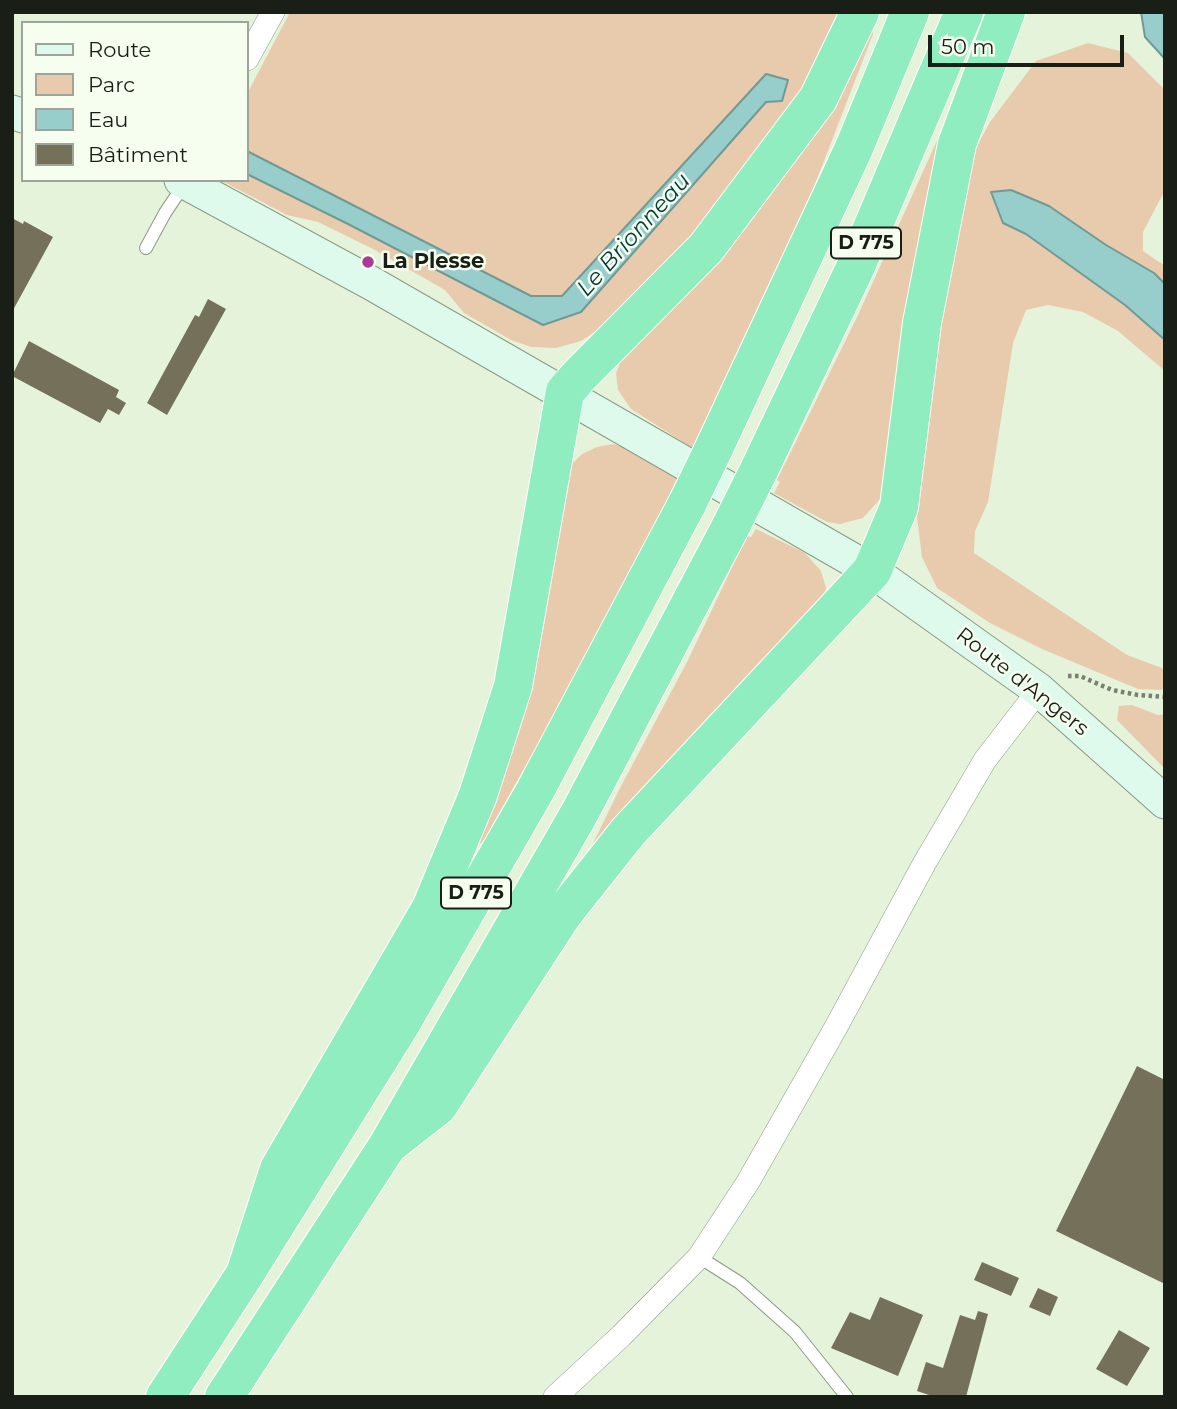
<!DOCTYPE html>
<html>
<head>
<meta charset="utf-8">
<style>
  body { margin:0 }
  #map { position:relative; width:1177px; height:1409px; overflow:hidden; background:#e6f3db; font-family:Montserrat,sans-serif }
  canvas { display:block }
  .frame { position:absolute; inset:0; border:14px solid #191e16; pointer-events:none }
  .legend { position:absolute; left:21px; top:21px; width:228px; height:161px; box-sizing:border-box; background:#f6fef0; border:2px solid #9ea499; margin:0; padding:9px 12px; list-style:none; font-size:21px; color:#191e16 }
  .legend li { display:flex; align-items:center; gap:14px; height:35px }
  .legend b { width:35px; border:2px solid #9ea499 }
  .scale { position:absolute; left:928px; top:35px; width:196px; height:32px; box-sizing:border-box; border:4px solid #191e16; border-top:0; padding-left:9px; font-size:21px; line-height:24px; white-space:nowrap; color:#191e16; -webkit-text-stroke:5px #f6fef0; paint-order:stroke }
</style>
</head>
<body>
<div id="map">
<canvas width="1177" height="1409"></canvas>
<div class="frame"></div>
<ul class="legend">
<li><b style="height:9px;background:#ddfaec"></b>Route</li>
<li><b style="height:19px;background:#e8cbac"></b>Parc</li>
<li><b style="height:19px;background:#97cecc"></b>Eau</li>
<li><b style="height:19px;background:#747059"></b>Bâtiment</li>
</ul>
<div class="scale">50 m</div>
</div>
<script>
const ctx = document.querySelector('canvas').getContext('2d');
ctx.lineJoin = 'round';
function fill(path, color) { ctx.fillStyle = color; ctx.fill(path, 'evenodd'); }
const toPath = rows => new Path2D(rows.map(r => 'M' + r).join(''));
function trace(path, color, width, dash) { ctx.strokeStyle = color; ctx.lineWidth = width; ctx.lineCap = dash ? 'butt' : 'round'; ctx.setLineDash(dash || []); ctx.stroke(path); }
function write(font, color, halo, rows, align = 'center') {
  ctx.font = font + ' Montserrat,sans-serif'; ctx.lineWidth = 5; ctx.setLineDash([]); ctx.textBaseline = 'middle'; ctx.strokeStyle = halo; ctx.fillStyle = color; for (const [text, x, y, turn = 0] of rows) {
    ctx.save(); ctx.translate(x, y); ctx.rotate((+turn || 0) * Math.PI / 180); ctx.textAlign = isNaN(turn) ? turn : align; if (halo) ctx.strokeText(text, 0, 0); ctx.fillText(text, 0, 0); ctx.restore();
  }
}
fill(toPath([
  [290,12,842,12,785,121,658,276,608,323,581,341,556,348,531,347,511,340,464,313,445,290,375,250,318,222,287,215,220,180,247,180,247,94],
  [869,29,873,30,873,34,812,192,694,449,631,409,618,390,616,373,623,356],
  [1088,43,1128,53,1165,90,1165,190,1143,232,1143,251,1165,266,1165,371,1118,331,1083,312,1048,305,1026,310,1013,343,988,502,975,531,974,553,1127,655,1162,668,1165,671,1165,687,1161,690,1138,689,1042,649,990,623,937,588,922,557,917,517,931,362,972,155,990,122,1036,61],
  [945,130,886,482,881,498,863,518,840,524,827,522,774,493,780,482,777,480,858,315,940,134],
  [613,444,629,449,679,479,604,626,483,842,476,846,572,464,582,454,597,447],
  [756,529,805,553,821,571,826,588,823,600,583,864,619,790,687,662,747,536,751,537],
  [1132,705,1158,715,1165,714,1165,769,1117,720,1119,706]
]), '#e8cbac');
const water = toPath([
  [1141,12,1165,12,1165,59,1145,37,1141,12],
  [766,74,788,80,782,101,766,102,581,312,543,325,348,224,247,174,247,151,531,296,562,296,766,74],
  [1011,190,1049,206,1106,245,1154,273,1165,284,1165,340,1125,305,1026,234,1003,223,991,192,1011,190]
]);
fill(water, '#97cecc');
trace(water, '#719995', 2);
fill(toPath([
  [12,218,23,224,24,221,53,237,12,312],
  [208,299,226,309,167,415,147,403,195,315,199,317],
  [29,341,119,390,116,397,126,403,119,415,108,409,100,423,12,376],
  [1137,1066,1165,1080,1165,1284,1056,1231],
  [982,1262,1019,1278,1011,1296,974,1280],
  [1038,1288,1058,1297,1050,1316,1029,1307],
  [880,1297,923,1315,898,1376,831,1348,850,1312,870,1320],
  [978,1311,988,1314,966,1397,935,1397,917,1391,926,1362,943,1368,960,1315,975,1320],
  [1119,1330,1150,1348,1127,1386,1096,1369]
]), '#747059');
const lane = toPath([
  [146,248,165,213,185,183],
  [699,1257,740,1283,795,1332,847,1397]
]);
const street = toPath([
  [247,59,273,12],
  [555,1397,621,1336,699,1257,748,1182,835,1029,924,864,985,760,1039,690]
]);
const secondary = toPath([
  [12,112,23,116],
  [181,180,371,283,872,571,1039,690,1165,802]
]);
const highway = toPath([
  [715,446,854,148,910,12],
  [759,470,856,266,964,12],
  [388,1145,438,1106,563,914,628,832,872,571,899,507,922,323,957,144,1006,12],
  [245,1274,279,1169,431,908,478,795,513,686,565,392,578,377,706,248,818,99,860,12],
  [165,1397,245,1274,399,1027,535,791,688,502],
  [224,1397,388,1145,579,814,731,526]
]);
trace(lane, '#8d9983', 14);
trace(street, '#8d9983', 24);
trace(secondary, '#8d9983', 35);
trace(highway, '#fff', 40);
trace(toPath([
  [1068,676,1080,676,1112,690,1138,695,1165,697]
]), '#778071', 4.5, [3.5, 3.5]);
trace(lane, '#fff', 12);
trace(street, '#fff', 23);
trace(secondary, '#ddfaec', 33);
trace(highway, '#8fedbf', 38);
const highwayBridge = toPath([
  [688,502,715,446],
  [731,526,759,470]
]);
trace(highwayBridge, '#fff', 40, []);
trace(highwayBridge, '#8fedbf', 38);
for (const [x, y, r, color] of [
  [368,262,7,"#aa3b99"]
]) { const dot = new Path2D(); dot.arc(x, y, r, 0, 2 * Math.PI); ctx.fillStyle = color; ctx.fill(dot); trace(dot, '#f6fef0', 2.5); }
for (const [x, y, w] of [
  [866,243,70],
  [476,893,70]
]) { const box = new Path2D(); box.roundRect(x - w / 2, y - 15.5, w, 31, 5); ctx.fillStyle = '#f6fef0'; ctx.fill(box); trace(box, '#191e16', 2); }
write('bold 19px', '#191e16', null, [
  ["D 775",866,243],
  ["D 775",476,893]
]);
write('bold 21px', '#191e16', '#f6fef0', [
  ["La Plesse",382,262]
], 'left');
write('21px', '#191e16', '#f6fef0', [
  ["Route d'Angers",1022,682,38]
]);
write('italic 23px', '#043b39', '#f6fef0', [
  ["Le Brionneau",634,235,-48]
]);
</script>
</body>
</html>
